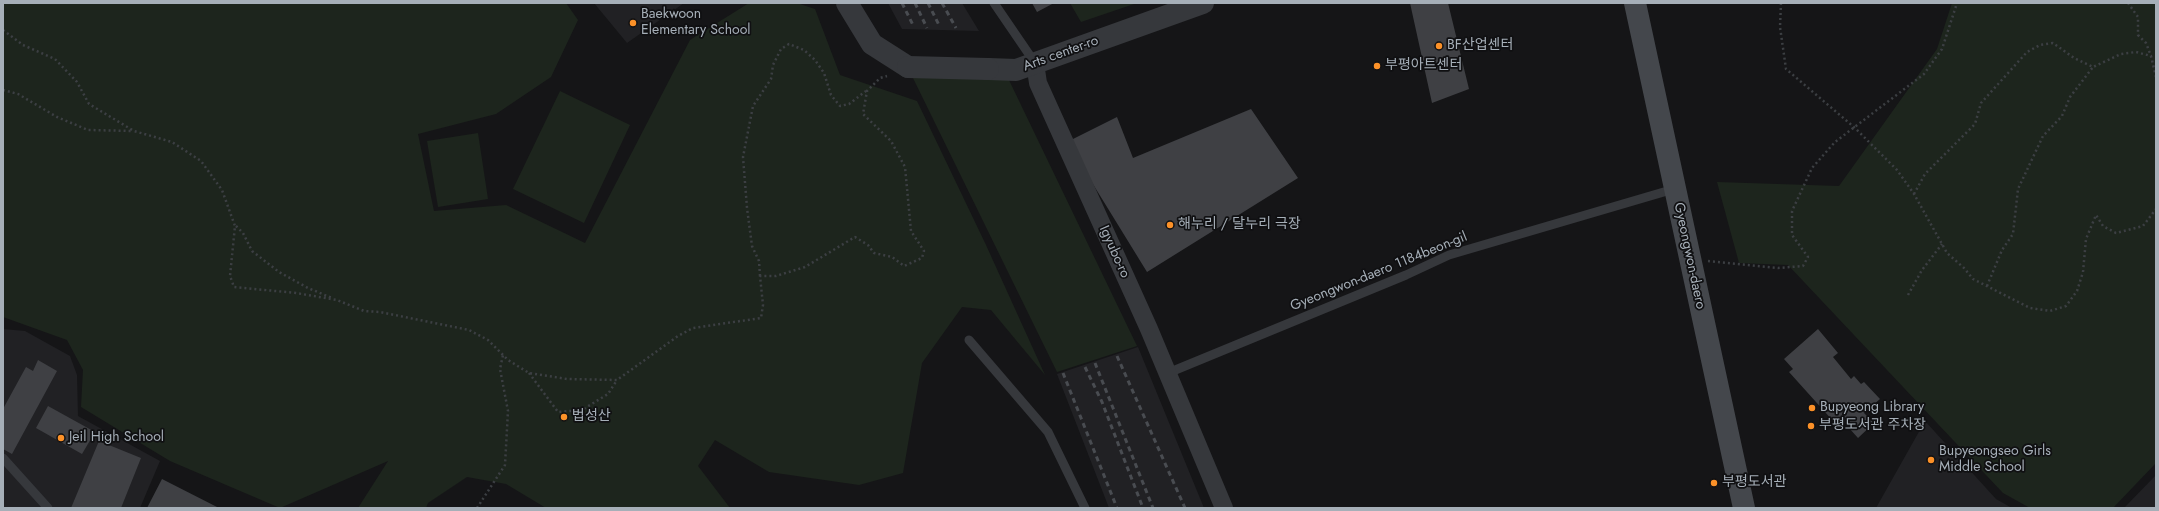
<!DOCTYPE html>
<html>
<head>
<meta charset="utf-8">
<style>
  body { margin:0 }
  #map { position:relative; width:2159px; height:511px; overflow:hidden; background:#151517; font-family:Jost,sans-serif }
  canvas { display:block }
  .frame { position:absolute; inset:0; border:4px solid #a6afb8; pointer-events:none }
</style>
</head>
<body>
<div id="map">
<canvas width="2159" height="511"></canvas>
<div class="frame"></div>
</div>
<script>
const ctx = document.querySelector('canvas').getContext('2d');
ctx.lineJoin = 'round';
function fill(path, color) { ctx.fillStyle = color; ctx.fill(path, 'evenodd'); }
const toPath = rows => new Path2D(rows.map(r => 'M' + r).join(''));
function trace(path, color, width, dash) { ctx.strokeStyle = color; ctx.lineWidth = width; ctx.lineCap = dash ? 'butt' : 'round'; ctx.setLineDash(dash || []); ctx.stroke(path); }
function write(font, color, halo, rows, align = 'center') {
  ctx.font = font + ' Jost,"Noto Sans KR",sans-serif'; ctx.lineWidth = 3.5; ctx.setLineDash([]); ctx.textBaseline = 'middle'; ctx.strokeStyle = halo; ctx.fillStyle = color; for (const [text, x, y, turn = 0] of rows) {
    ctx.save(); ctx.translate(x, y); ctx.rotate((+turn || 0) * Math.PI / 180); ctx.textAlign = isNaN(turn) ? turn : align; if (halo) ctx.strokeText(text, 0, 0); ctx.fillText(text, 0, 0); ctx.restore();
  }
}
fill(toPath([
  [594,3,684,3,627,43],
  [888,3,962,3,979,31,902,29],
  [3,329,25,331,70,356,77,375,78,416,160,461,140,508,3,508],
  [1138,347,1204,508,1109,508,1057,374],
  [1925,421,1996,499,2012,508,1876,508],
  [2156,475,2156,508,2124,508]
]), '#212124');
fill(toPath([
  [3,3,566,3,578,20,551,77,496,114,418,134,434,211,506,205,585,243,690,40,749,3,797,3,815,9,840,75,917,101,986,245,1045,375,991,310,962,307,922,363,903,473,859,485,769,472,715,440,698,466,730,508,546,508,506,484,467,477,428,503,426,508,358,508,388,461,280,508,170,461,81,407,83,370,67,340,3,317],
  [1070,3,1137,3,1081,22],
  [1952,3,2156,3,2156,463,2113,508,2030,508,2003,493,1788,265,1739,263,1717,182,1839,186,1937,49],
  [912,76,1008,78,1137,346,1057,372],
  [560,91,630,125,584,223,513,189],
  [478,133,488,199,438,207,427,141]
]), '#1d251d');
fill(toPath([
  [1032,3,1054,3,1037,12],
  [1410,3,1448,3,1469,89,1432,103],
  [1251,109,1298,178,1147,272,1067,142,1117,117,1133,158],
  [1818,329,1838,353,1833,357,1851,379,1854,376,1861,384,1864,382,1880,399,1864,413,1874,423,1858,438,1840,418,1834,422,1789,372,1793,369,1784,359],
  [38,360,57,371,12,454,3,449,3,409,26,367,33,371],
  [48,406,95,432,82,454,36,428],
  [99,441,141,458,121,508,71,508],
  [162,479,219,508,147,508]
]), '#3f4044');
trace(toPath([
  [1781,3,1780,27,1786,69,1855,128,1897,170,1914,194,1947,253,1964,268,1973,279,2030,308,2050,311,2066,306,2077,291,2083,272,2086,239,2096,215,2103,226,2116,233,2143,226,2156,209],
  [2128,3,2138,17,2138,35,2146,43,2151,56],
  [3,30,23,45,55,59,77,82,89,104,134,131,172,142,201,161,222,190,235,226,230,276,234,287,296,293,337,300,364,311,380,312,469,330,488,340,508,360,529,373,567,379,617,380,678,336,693,328,761,318,763,305,760,276,776,276,805,267,855,237,868,245,874,253,892,257,904,266,922,258,924,251,911,231,905,167,891,141,863,114,867,91,880,78,887,76],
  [3,90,18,94,57,117,88,130,133,131],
  [1914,194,1925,174,1975,124,1981,103,2027,52,2040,45,2053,43,2074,58,2093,67,2121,54,2136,52,2151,56,2156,77],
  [236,226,243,233,252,251,279,272,308,288,332,298],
  [1708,261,1778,268,1803,266,1808,257,1792,235,1792,211,1812,168,1835,142,1924,74,1942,49,1957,3],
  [760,276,759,261,752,246,747,208,743,157,753,106,771,79,773,65,781,49,789,44,804,50,815,60,824,73,831,95,840,106,849,104,866,91],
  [1987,286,2002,250,2013,234,2018,189,2043,136,2062,116,2070,97,2093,67],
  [1908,295,1922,270,1942,244],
  [529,373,558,412,582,410,608,394,617,380],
  [477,508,505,465,508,411,500,369,503,355]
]), '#3c3f43', 2.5, [2, 3]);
trace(toPath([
  [994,3,1035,63],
  [969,340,1048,432,1085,508],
  [1168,373,1406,275,1449,255,1674,189],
  [3,458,48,508]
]), '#36383c', 9);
trace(toPath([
  [1035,63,1038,83,1149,329,1224,508]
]), '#36383c', 18);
trace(toPath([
  [847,3,872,44,908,67],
  [988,69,1016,70,1203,3]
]), '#36383c', 22);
trace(toPath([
  [1635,3,1744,508]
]), '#44474c', 22);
trace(toPath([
  [902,3,914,27],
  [915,3,927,28],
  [928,3,940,27],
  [942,3,956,28],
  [1117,356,1185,508],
  [1095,363,1153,508],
  [1085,367,1102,402,1143,508],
  [1063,373,1117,508]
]), '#494c51', 3, [5, 4]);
trace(toPath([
  [908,67,988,69]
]), '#36383c', 22);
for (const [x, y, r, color] of [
  [633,23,4,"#fc9128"],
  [1439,46,4,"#fc9128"],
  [1377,66,4,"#fc9128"],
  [1170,225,4,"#fc9128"],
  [1812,408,4,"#fc9128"],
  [564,417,4,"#fc9128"],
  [1811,426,4,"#fc9128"],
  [61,438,4,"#fc9128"],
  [1931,460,4,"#fc9128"],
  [1714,483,4,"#fc9128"]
]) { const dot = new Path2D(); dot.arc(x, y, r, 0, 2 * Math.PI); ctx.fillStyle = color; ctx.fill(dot); trace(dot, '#101012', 1.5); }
write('14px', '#a6afb8', '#101012', [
  ["Baekwoon",641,15],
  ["Elementary School",641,31],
  ["BF산업센터",1447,46],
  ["부평아트센터",1385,66],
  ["해누리 / 달누리 극장",1178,225],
  ["Bupyeong Library",1820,408],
  ["법성산",572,417],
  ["부평도서관 주차장",1819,426],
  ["Jeil High School",69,438],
  ["Bupyeongseo Girls",1939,452],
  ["Middle School",1939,468],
  ["부평도서관",1722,483]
], 'left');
write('14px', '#a6afb8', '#101012', [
  ["Arts center-ro",1061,54,-20],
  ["Igyubo-ro",1114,252,66],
  ["Gyeongwon-daero",1689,256,78],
  ["Gyeongwon-daero 1184beon-gil",1379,272,-22]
]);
</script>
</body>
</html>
